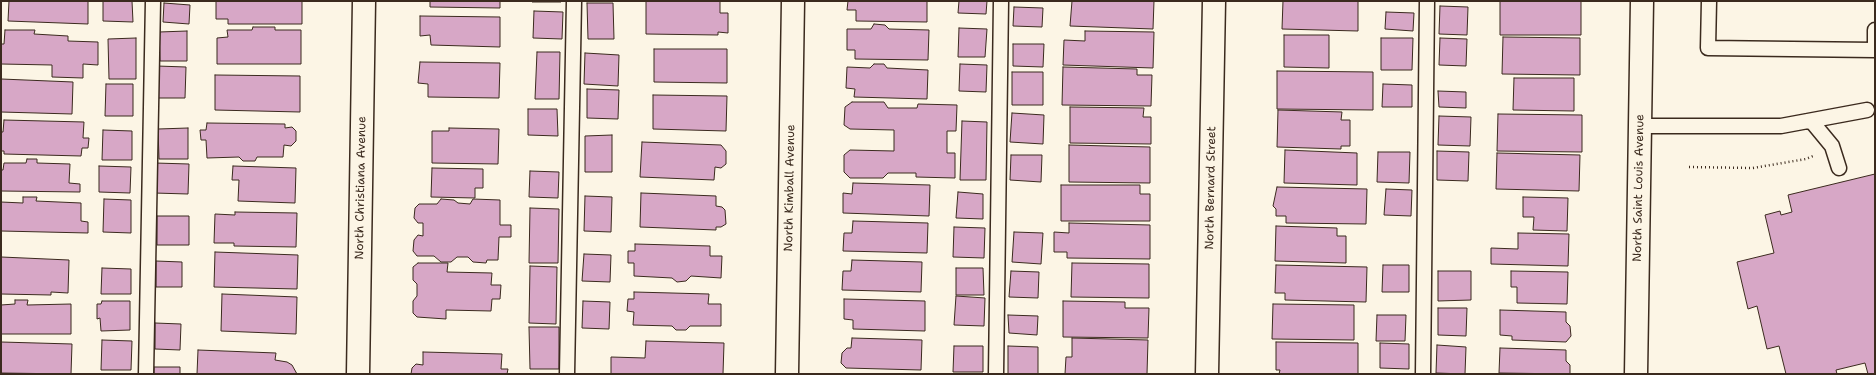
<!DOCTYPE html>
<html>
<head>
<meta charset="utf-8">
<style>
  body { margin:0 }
  #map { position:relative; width:1876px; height:375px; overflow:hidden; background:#fcf5e5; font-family:"Shantell Sans",sans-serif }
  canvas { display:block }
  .frame { position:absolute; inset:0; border:2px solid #3b2a1e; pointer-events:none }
</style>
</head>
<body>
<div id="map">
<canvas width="1876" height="375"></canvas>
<div class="frame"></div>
</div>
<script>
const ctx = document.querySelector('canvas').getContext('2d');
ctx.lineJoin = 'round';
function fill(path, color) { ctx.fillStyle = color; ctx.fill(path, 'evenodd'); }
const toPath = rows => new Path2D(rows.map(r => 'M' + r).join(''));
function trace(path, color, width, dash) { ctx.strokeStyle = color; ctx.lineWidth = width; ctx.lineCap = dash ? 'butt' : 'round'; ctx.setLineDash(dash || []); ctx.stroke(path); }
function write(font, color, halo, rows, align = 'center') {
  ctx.font = font + ' "Shantell Sans",sans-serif'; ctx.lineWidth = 3; ctx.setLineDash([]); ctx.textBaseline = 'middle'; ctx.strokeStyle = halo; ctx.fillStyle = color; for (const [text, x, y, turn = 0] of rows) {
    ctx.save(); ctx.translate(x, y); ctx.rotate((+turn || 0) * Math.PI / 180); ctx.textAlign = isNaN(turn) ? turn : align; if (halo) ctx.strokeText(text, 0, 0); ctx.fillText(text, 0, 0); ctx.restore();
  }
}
const building = toPath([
  [9,1,88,1,88,24,8,21,9,1],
  [103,1,132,1,133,22,103,21,103,1],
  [216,1,302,1,302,24,228,24,228,19,216,19,216,1],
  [430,1,500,1,500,8,430,7,430,1],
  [532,1,561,1,561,2,532,2,532,1],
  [646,1,720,1,720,13,728,13,728,33,718,32,718,35,646,34,646,1],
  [848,1,927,1,927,22,856,21,856,10,847,10,848,1],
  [959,1,987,1,986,14,958,13,959,1],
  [1072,1,1154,1,1153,29,1070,26,1072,1],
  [1283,1,1358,1,1358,31,1282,29,1283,1],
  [1500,1,1581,1,1581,35,1500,35,1500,1],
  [164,3,190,5,189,24,163,22,164,3],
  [587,3,613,3,614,39,588,39,587,3],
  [1440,6,1468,7,1467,35,1439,34,1440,6],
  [1014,7,1043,8,1042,27,1013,26,1014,7],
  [534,11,563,12,562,39,533,38,534,11],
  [1386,12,1414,13,1413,31,1385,29,1386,12],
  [420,16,500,17,500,47,431,45,430,35,420,36,420,16],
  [874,24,885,25,889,29,929,30,928,60,855,59,855,50,847,50,847,29,871,29,874,24],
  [253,27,275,27,275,30,301,30,301,64,217,64,217,38,228,37,227,30,252,30,253,27],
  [959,28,987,29,985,57,958,57,959,28],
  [5,30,35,30,34,34,68,36,68,41,98,42,98,65,83,64,83,78,52,77,52,65,1,64,1,44,4,44,5,30],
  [187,31,187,61,160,61,159,32,187,31],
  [1085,31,1154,32,1153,68,1063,65,1064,40,1085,41,1085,31],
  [1284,35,1329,35,1329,68,1284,67,1284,35],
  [1503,37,1580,38,1580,75,1502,74,1503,37],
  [136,38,136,79,109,79,108,39,136,38],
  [1381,38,1413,38,1412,70,1381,70,1381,38],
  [1440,38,1467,39,1466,66,1439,65,1440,38],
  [1013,44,1044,44,1043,67,1013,66,1013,44],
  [654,49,727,49,727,83,654,82,654,49],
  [537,52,560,52,559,99,535,99,537,52],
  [585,53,619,55,618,86,584,84,585,53],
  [420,62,500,63,499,98,428,97,428,84,418,83,420,62],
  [874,64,884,64,887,68,928,70,927,99,854,97,855,89,846,88,847,67,870,68,874,64],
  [960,64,987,65,986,92,959,91,960,64],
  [157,66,186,67,185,98,157,98,157,66],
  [1063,67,1137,69,1137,75,1152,75,1151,106,1062,105,1063,67],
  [1277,71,1373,72,1373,110,1277,109,1277,71],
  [1012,72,1043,72,1043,105,1012,105,1012,72],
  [215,75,300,76,300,112,215,110,215,75],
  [1514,78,1574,78,1574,111,1513,110,1514,78],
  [1,79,73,82,72,114,1,112,1,79],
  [106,84,133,84,133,116,105,116,106,84],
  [1383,84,1412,85,1412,107,1382,107,1383,84],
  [587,89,619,90,618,119,587,118,587,89],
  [1438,91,1466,92,1466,108,1439,107,1438,91],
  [653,95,727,96,726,131,653,129,653,95],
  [852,102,884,102,888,108,917,108,918,104,957,105,956,131,947,131,947,153,955,153,955,178,916,177,916,173,888,173,883,178,850,178,844,172,844,155,850,150,894,151,894,130,850,129,844,125,845,107,852,102],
  [1070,107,1144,108,1143,117,1151,117,1151,144,1070,143,1070,107],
  [528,109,557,109,558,136,528,135,528,109],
  [1278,110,1342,112,1341,120,1350,120,1350,146,1341,146,1341,149,1277,147,1278,110],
  [1012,113,1044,115,1043,144,1010,142,1012,113],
  [1498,114,1582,115,1582,152,1497,151,1498,114],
  [1439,116,1471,117,1470,146,1438,145,1439,116],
  [4,120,84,122,83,138,89,138,88,148,82,148,81,156,4,154,4,151,1,151,1,132,3,132,4,120],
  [962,121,987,122,986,180,960,180,962,121],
  [207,123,285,124,285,128,292,127,296,131,296,141,291,146,284,145,283,157,257,157,255,161,243,161,239,157,207,158,206,140,201,140,200,130,206,130,207,123],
  [188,128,188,159,159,159,158,129,188,128],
  [449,128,499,129,498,164,432,163,432,131,449,131,449,128],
  [103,130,132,131,132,160,102,160,103,130],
  [612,135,612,172,585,172,585,136,612,135],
  [642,142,721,145,726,151,726,164,721,168,715,167,714,180,640,177,642,142],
  [1069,145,1150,147,1150,183,1069,182,1069,145],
  [1285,150,1357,153,1357,185,1284,183,1285,150],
  [1437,151,1469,152,1468,181,1437,180,1437,151],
  [1378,152,1410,152,1409,183,1377,182,1378,152],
  [1497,153,1580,155,1579,191,1496,189,1497,153],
  [1011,155,1042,155,1041,182,1010,180,1011,155],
  [27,159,37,159,37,163,70,164,69,183,80,184,80,192,1,191,1,170,3,170,4,163,26,163,27,159],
  [155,163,189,164,188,194,154,193,155,163],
  [99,166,131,167,130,193,99,192,99,166],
  [233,166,296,168,295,203,238,201,239,180,232,180,233,166],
  [432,168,483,169,483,188,475,188,475,198,431,197,432,168],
  [530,171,559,172,558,198,529,197,530,171],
  [1875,174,1875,374,1868,374,1865,363,1836,370,1837,374,1786,374,1779,346,1767,349,1757,306,1748,309,1737,262,1774,253,1765,215,1780,211,1781,215,1792,212,1788,195,1875,174],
  [853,183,930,185,929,216,843,213,843,193,852,194,853,183],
  [1061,185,1140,185,1140,194,1150,194,1150,221,1061,221,1061,185],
  [1277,187,1367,189,1366,224,1286,223,1286,216,1276,216,1276,209,1273,206,1277,187],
  [1386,189,1412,190,1411,216,1384,215,1386,189],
  [958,192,983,194,983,219,956,218,958,192],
  [641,193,716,196,716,206,722,207,725,210,726,224,721,227,716,227,716,230,640,227,641,193],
  [585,196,612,197,611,232,584,231,585,196],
  [23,197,37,197,36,201,81,203,81,221,88,222,88,233,1,231,1,202,23,203,23,197],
  [1523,197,1568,198,1567,231,1533,230,1534,217,1523,217,1523,197],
  [104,199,131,200,131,233,103,232,104,199],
  [441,199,454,200,458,203,470,204,473,199,500,200,500,225,511,225,511,237,499,237,498,260,487,260,486,263,473,262,468,257,457,257,451,262,441,262,434,256,417,256,413,251,414,240,418,235,423,236,423,223,418,223,414,218,415,208,419,204,437,204,441,199],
  [530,208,559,209,558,263,529,263,530,208],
  [235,212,297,213,296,247,234,246,234,243,214,243,215,214,235,215,235,212],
  [157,216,189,216,189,245,157,245,157,216],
  [853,221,928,223,927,253,843,251,844,233,852,233,853,221],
  [1069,223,1150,225,1150,259,1067,258,1067,252,1054,252,1054,232,1069,233,1069,223],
  [1276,226,1337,228,1337,236,1346,236,1346,263,1275,261,1276,226],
  [954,227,985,228,984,258,953,257,954,227],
  [1014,232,1043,233,1041,264,1012,262,1014,232],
  [1518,233,1569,234,1568,266,1491,264,1491,248,1518,249,1518,233],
  [635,244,710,246,710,256,722,256,721,278,691,276,686,281,677,282,672,278,634,276,634,263,628,263,628,251,635,251,635,244],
  [215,252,298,255,297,289,214,287,215,252],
  [584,254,611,255,610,282,582,281,584,254],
  [1,257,69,260,68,293,51,292,51,295,1,294,1,257],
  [852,260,922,262,921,292,842,290,843,271,851,271,852,260],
  [156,261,182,262,182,287,156,287,156,261],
  [418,263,448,263,447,272,492,273,491,285,501,285,500,299,492,299,491,311,446,310,446,319,417,317,413,313,413,301,417,296,417,284,413,280,413,267,418,263],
  [1072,263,1149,264,1149,298,1071,297,1072,263],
  [1276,265,1367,267,1366,302,1285,300,1285,293,1275,293,1276,265],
  [1383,265,1409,265,1409,292,1382,292,1383,265],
  [530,266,557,267,556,324,529,323,530,266],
  [102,268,131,269,131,294,101,294,102,268],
  [956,268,983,268,984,295,956,295,956,268],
  [1011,271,1039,272,1038,298,1009,297,1011,271],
  [1438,271,1471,271,1471,300,1438,301,1438,271],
  [1511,271,1568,272,1567,304,1517,303,1517,287,1511,287,1511,271],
  [634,292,709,294,708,304,721,304,721,326,690,326,686,330,676,330,672,326,633,325,634,312,627,311,628,299,634,299,634,292],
  [222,294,297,297,296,334,221,331,222,294],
  [956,296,985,298,984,326,954,325,956,296],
  [844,299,925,301,925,331,853,329,853,320,844,319,844,299],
  [15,300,28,300,27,305,71,304,71,334,1,334,1,305,15,304,15,300],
  [102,301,130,301,130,330,101,331,100,318,97,319,97,304,101,304,102,301],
  [583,301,610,302,609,329,582,328,583,301],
  [1063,301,1125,302,1125,308,1149,308,1148,338,1063,337,1063,301],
  [1273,304,1354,305,1354,340,1272,339,1273,304],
  [1438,308,1467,308,1466,336,1438,335,1438,308],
  [1500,310,1566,312,1566,322,1570,326,1571,336,1566,342,1512,340,1512,336,1500,335,1500,310],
  [1008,315,1038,316,1037,335,1009,333,1008,315],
  [1377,315,1406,315,1405,341,1376,341,1377,315],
  [155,323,181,324,180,350,155,349,155,323],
  [529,327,559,327,559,369,530,369,529,327],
  [852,338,922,340,921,370,846,368,841,363,842,353,847,348,851,348,852,338],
  [1072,338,1148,340,1147,374,1065,374,1066,357,1072,357,1072,338],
  [102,340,132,341,131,370,101,370,102,340],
  [646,341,724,343,723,374,611,374,611,357,645,358,646,341],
  [1,342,72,344,71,374,1,373,1,342],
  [1276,342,1358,343,1358,374,1279,374,1280,370,1276,370,1276,342],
  [1380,343,1409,344,1409,369,1380,368,1380,343],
  [1437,345,1466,347,1465,374,1436,373,1437,345],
  [954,346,983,346,983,372,953,372,954,346],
  [1008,346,1038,347,1038,374,1008,374,1008,346],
  [1500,348,1566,350,1566,361,1570,365,1570,374,1499,373,1500,348],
  [198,350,276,353,275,360,287,362,292,365,297,374,197,374,198,350],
  [423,352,502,354,501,369,508,369,507,374,411,374,412,368,416,364,423,365,423,352],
  [154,367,180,367,180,374,154,374,154,367]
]);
fill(building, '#d7a7c6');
trace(building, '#3b2a1e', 1);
const lane = toPath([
  [1709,1,1708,48,1875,50,1875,30],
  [1808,121,1813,123,1832,146,1839,168],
  [1640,126,1781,126,1867,110],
  [146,374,153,1],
  [567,374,574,1],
  [996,374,1001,1],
  [1423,374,1427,1]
]);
const street = toPath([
  [358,374,364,1],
  [1207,374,1214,1],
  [1636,374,1642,1]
]);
const secondary = toPath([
  [787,374,793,1]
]);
trace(lane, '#3b2a1e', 17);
trace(street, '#3b2a1e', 25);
trace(secondary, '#3b2a1e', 25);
trace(toPath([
  [1689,167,1753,168,1806,159,1813,156]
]), '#3b2a1e', 2.5, [1, 3]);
trace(lane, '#fcf5e5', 14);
trace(street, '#fcf5e5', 22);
trace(secondary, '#fcf5e5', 22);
write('12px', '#3b2a1e', '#fcf5e5', [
  ["North Christiana Avenue",361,188,-89],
  ["North Kimball Avenue",790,188,-89],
  ["North Bernard Street",1211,188,-89],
  ["North Saint Louis Avenue",1639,188,-89]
]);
</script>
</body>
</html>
